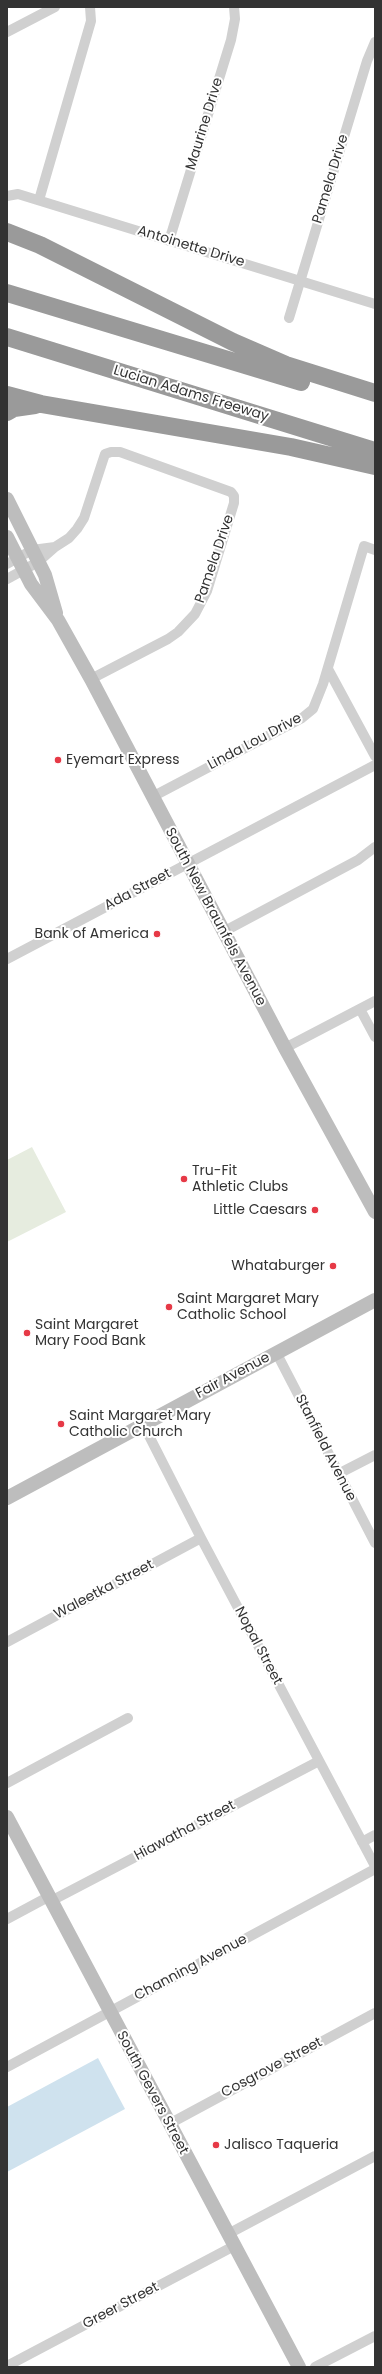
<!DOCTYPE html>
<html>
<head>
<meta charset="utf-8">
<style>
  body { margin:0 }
  #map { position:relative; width:382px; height:2374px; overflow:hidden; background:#fff; font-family:Poppins,sans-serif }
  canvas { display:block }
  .frame { position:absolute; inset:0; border:8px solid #333; pointer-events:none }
</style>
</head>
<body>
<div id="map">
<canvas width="382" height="2374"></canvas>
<div class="frame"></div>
</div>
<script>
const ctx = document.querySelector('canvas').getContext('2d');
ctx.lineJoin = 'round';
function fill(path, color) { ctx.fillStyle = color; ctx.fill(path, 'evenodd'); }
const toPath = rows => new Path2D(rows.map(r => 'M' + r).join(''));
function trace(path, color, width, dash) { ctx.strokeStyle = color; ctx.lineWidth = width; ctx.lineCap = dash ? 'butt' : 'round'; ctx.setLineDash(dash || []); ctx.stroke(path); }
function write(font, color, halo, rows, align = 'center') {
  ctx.font = font + ' Poppins,sans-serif'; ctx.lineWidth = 4; ctx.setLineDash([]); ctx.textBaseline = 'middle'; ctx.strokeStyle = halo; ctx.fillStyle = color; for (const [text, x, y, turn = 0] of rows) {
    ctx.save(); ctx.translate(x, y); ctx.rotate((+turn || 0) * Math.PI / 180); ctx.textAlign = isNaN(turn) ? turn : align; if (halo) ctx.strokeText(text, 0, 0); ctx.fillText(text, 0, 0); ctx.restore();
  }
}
fill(toPath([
  [32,1147,66,1212,7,1242,7,1160]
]), '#e6ecdf');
fill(toPath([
  [98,2058,125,2109,7,2172,7,2107]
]), '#cfe2ee');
trace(toPath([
  [7,32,55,7],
  [7,196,18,194,375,304],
  [39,200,91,21,90,7],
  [169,241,231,40,235,19,234,7],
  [289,318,367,61,375,42],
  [7,564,32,550,55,547],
  [7,579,38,562,55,547,69,538,77,529,84,518,105,454,111,452,120,452,231,492,234,496,234,503,207,591,195,614,178,632,168,639,91,679],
  [328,669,375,756],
  [152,797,302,718,313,709,323,684,364,546,375,550],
  [223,932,358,860,375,847],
  [7,959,375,765],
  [360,1009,375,1037],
  [285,1048,375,1001],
  [276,1352,375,1543],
  [143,1424,201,1538,375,1866],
  [338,1474,375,1455],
  [7,1642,201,1538],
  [7,1783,128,1718],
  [362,1842,375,1835],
  [51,1901,319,1761],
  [7,1919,48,1897],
  [7,2067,375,1869],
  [169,2124,375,2013],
  [228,2234,375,2156],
  [7,2366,234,2246],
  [315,2367,375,2336]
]), '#d0d0d0', 10);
trace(toPath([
  [7,499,45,575,56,613],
  [7,537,31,584,58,620,91,679,285,1048,375,1212],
  [7,1498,375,1300],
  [7,1817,299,2367]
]), '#bdbdbd', 14);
trace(toPath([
  [7,232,40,245,233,342,286,365,375,393],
  [7,293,301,382],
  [7,337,375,451],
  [7,395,41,404,291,447,375,466],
  [7,412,14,408,35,405]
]), '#9a9a9a', 18);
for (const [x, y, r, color] of [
  [58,760,4,"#e63946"],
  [157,934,4,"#e63946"],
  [184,1179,4,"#e63946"],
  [315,1210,4,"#e63946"],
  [333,1266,4,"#e63946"],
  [169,1307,4,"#e63946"],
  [27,1333,4,"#e63946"],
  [61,1424,4,"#e63946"],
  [216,2145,4,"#e63946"]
]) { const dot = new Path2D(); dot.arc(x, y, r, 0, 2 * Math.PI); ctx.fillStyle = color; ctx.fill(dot); trace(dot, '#fff', 1.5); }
write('14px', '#333', '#fff', [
  ["Maurine Drive",205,124,-73],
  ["Pamela Drive",331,179,-73],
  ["Antoinette Drive",191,247,17],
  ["Lucian Adams Freeway",191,394,17],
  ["Pamela Drive",215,559,-71],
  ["Linda Lou Drive",255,742,-28],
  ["Ada Street",138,890,-28],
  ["South New Braunfels Avenue",215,917,62],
  ["Fair Avenue",233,1376,-28],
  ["Stanfield Avenue",325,1448,63],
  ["Waleetka Street",104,1590,-28],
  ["Nopal Street",258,1646,62],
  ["Hiawatha Street",185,1831,-28],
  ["Channing Avenue",191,1968,-28],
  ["Cosgrove Street",272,2068,-28],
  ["South Gevers Street",152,2093,62],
  ["Greer Street",121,2306,-28]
]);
write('14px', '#333', '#fff', [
  ["Eyemart Express",66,760],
  ["Bank of America",149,934,"right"],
  ["Tru-Fit",192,1171],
  ["Athletic Clubs",192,1187],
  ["Little Caesars",307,1210,"right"],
  ["Whataburger",325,1266,"right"],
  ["Saint Margaret Mary",177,1299],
  ["Catholic School",177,1315],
  ["Saint Margaret",35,1325],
  ["Mary Food Bank",35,1341],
  ["Saint Margaret Mary",69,1416],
  ["Catholic Church",69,1432],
  ["Jalisco Taqueria",224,2145]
], 'left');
</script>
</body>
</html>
